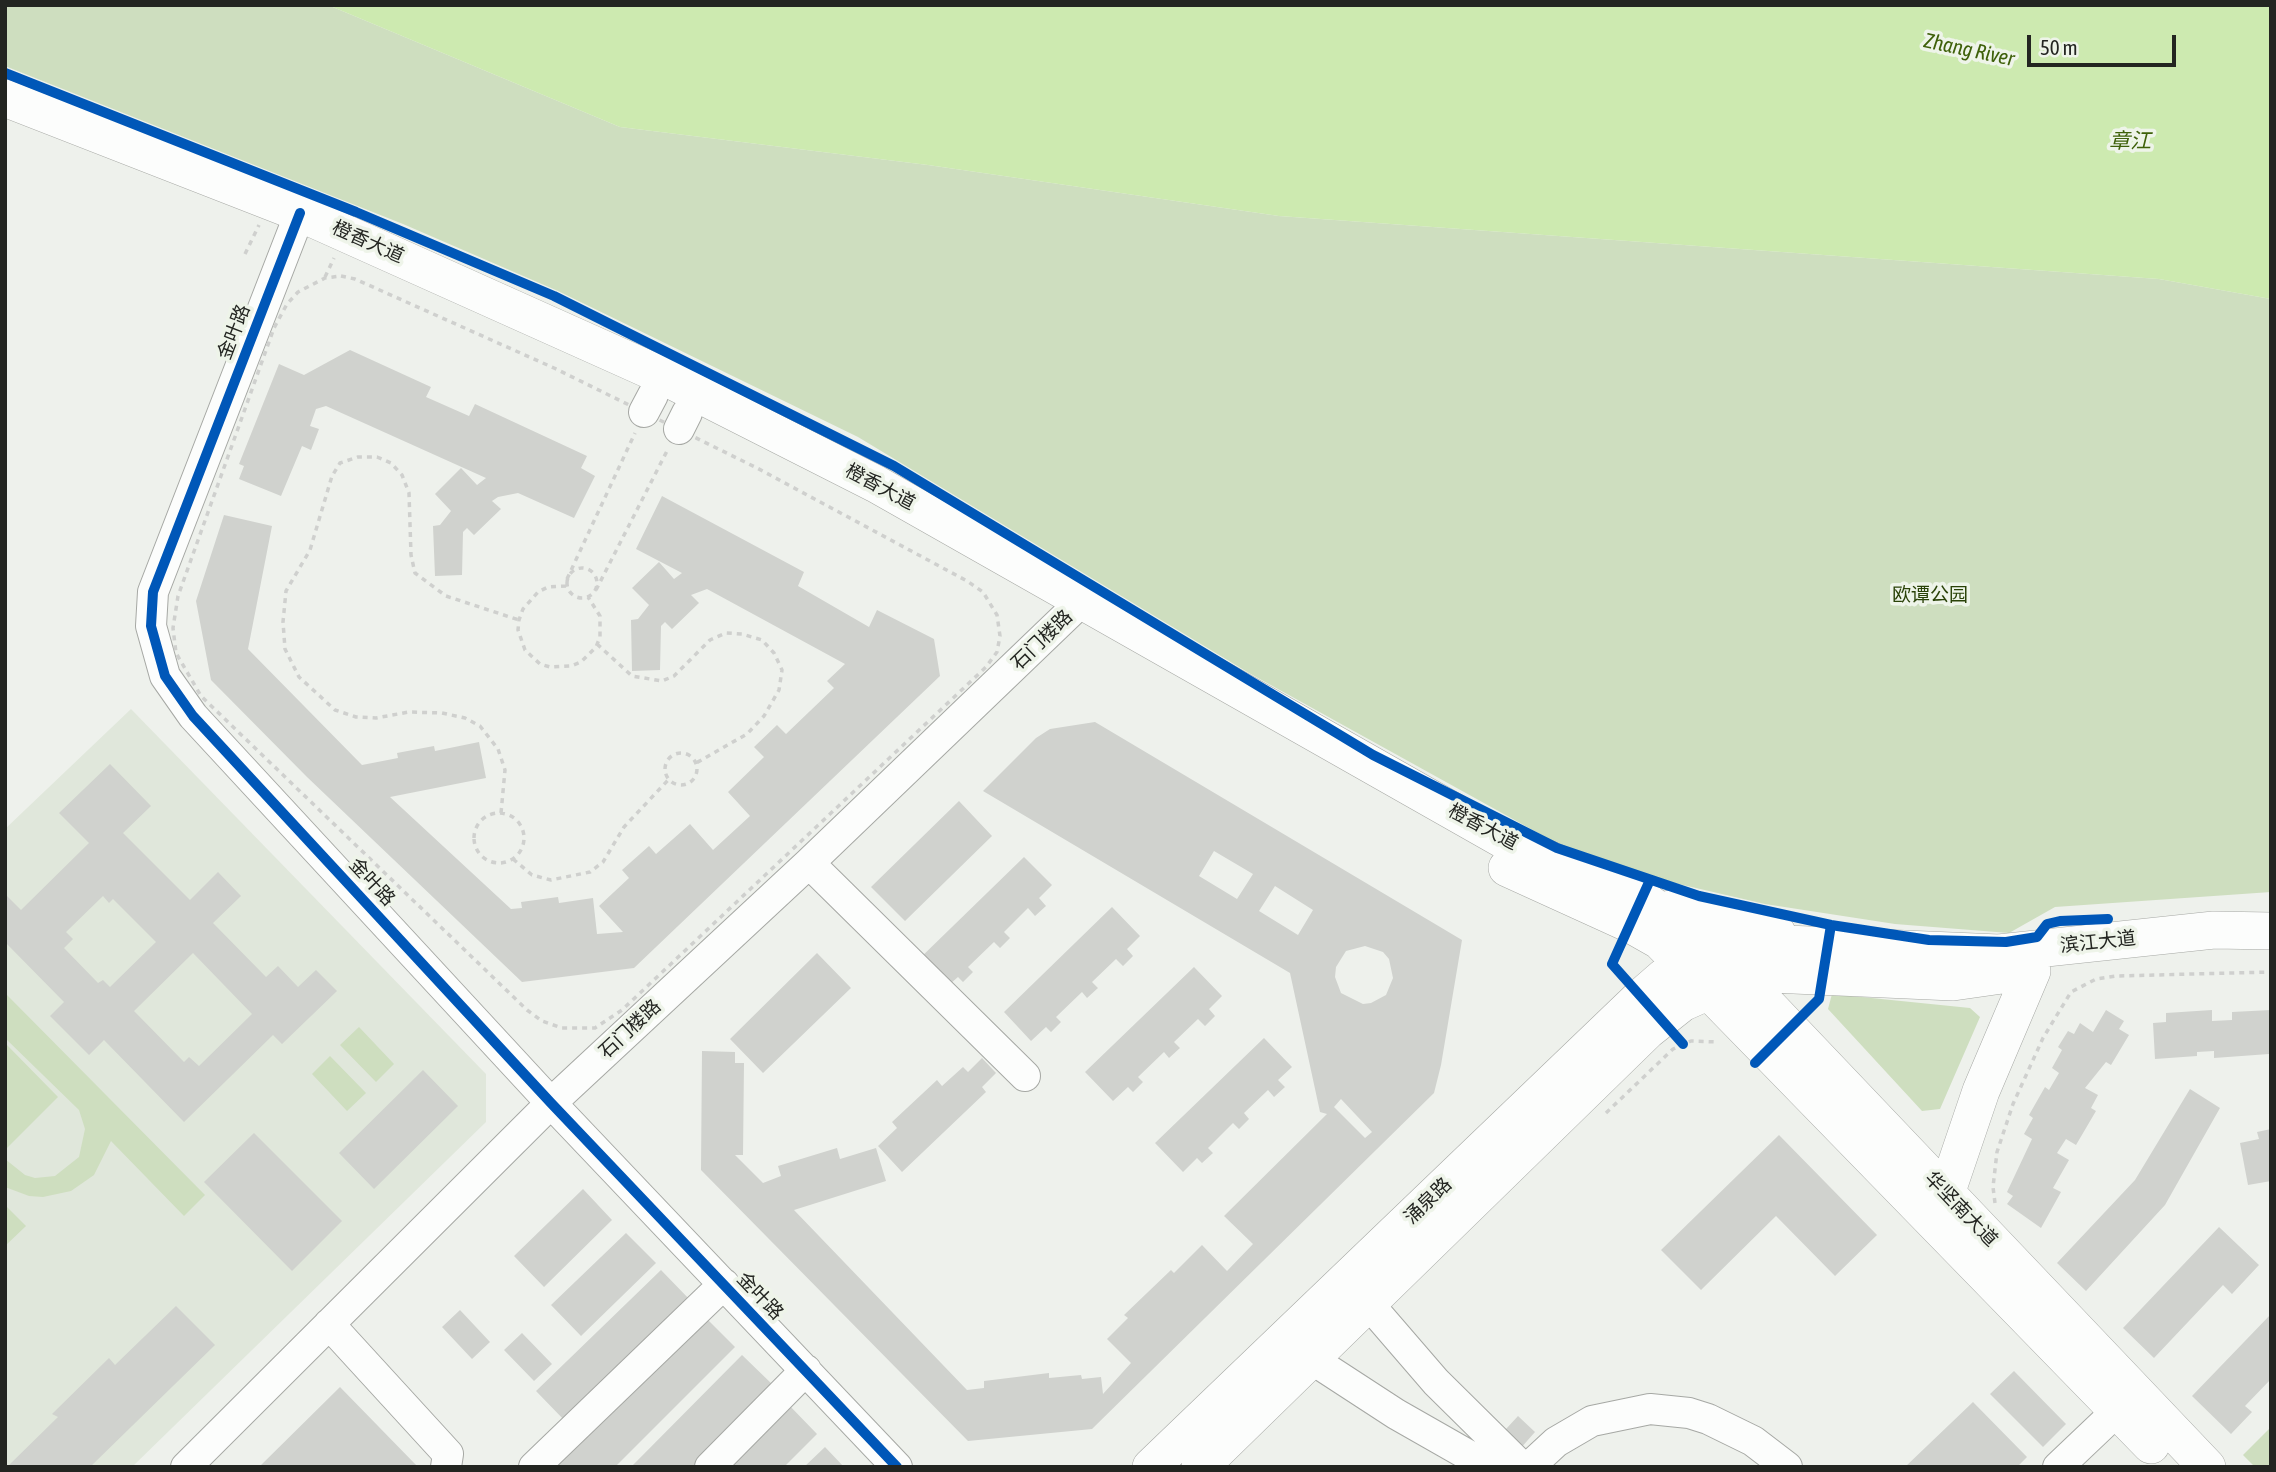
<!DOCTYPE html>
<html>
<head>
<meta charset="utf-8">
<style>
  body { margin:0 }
  #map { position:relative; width:2276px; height:1472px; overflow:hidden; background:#eef1ec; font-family:"Asap Condensed",sans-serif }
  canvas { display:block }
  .frame { position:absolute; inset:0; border:7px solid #232521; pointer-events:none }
  .scale { position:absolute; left:2027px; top:35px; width:149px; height:32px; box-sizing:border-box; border:4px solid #232521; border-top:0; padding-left:9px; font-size:21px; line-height:24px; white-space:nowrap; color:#232521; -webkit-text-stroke:5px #eef4e9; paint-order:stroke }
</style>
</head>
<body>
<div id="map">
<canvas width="2276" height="1472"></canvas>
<div class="frame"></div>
<div class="scale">50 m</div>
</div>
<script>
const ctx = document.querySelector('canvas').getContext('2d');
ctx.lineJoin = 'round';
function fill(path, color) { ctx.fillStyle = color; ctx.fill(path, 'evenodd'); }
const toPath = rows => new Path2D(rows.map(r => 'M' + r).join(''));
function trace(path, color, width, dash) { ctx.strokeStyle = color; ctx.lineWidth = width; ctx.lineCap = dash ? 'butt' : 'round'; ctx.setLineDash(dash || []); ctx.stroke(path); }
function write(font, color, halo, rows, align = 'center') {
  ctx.font = font + ' "Asap Condensed","Noto Sans SC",sans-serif'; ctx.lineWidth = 7; ctx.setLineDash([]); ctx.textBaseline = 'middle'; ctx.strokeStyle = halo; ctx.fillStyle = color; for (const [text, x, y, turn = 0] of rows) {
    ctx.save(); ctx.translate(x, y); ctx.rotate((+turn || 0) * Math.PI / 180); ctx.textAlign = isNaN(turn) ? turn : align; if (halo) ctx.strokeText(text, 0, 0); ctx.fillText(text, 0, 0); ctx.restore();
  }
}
fill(toPath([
  [131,709,486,1074,486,1122,132,1467,5,1467,5,829]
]), '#e0e7db');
fill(toPath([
  [5,5,328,5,620,127,928,165,1279,216,2159,279,2271,299,2271,892,2055,907,2009,933,1895,924,1765,904,1670,882,1558,844,1249,673,858,437,558,291,403,224,5,66],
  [5,993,205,1195,184,1216,111,1141,94,1175,71,1191,43,1197,29,1196,5,1187,5,1159,25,1175,35,1178,55,1176,79,1157,85,1129,79,1110,5,1038],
  [1832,994,1970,1008,1980,1017,1940,1109,1922,1111,1828,1009],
  [359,1027,394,1064,376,1082,340,1045],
  [5,1043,58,1097,5,1150],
  [330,1056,366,1093,347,1111,312,1074],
  [5,1205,26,1226,5,1246],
  [2271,1427,2271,1467,2255,1467,2243,1455]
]), '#cedebf');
fill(toPath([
  [328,5,2271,5,2271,299,2159,279,1279,216,928,165,620,127]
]), '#cdeab0');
fill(toPath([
  [350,350,431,387,426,397,469,416,475,404,587,456,581,468,595,476,574,518,518,493,498,497,492,501,501,509,474,535,467,528,463,532,462,575,435,576,433,526,440,525,451,511,435,494,461,468,477,485,486,478,326,406,316,409,310,426,319,429,311,450,302,446,281,496,239,479,244,466,239,464,279,364,304,375],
  [662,496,804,572,798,586,869,627,877,610,934,639,940,676,634,968,522,982,307,777,211,680,196,601,224,515,272,526,248,649,362,765,398,758,397,753,434,746,435,751,479,742,486,778,390,797,511,909,522,908,521,902,558,897,559,903,593,898,597,934,623,932,599,906,629,878,622,870,649,846,656,854,690,824,713,850,750,816,728,792,764,757,754,747,777,725,786,734,834,688,827,681,845,664,707,589,691,595,699,603,672,629,665,622,661,626,660,670,632,671,631,620,638,619,649,605,632,588,659,562,674,579,682,573,636,549],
  [1095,722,1462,940,1441,1065,1434,1093,1092,1429,968,1441,701,1170,702,1051,735,1052,735,1063,744,1063,743,1155,735,1155,763,1183,781,1176,778,1166,837,1148,840,1159,876,1148,886,1181,794,1210,967,1390,984,1388,984,1381,1049,1373,1049,1378,1081,1375,1082,1379,1101,1377,1103,1394,1131,1363,1107,1339,1128,1318,1124,1315,1171,1270,1174,1273,1202,1245,1227,1271,1253,1244,1224,1216,1327,1114,1320,1112,1290,973,983,791,1036,738,1050,729],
  [1214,851,1253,874,1237,899,1199,876],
  [1275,886,1313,910,1298,935,1259,911],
  [1365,946,1383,952,1389,959,1393,978,1386,995,1371,1003,1363,1004,1341,993,1335,977,1336,967,1346,951],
  [1341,1099,1372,1132,1365,1138,1334,1107],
  [110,764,151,806,123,833,190,900,218,872,241,896,213,923,266,977,278,966,298,987,316,970,337,991,282,1044,273,1035,184,1122,104,1040,89,1055,50,1016,64,1002,5,942,5,894,21,910,89,843,59,813],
  [103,896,109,903,113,899,156,942,110,987,103,980,98,983,64,948,73,939,66,932],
  [193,953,252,1014,199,1066,189,1057,184,1062,134,1011],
  [959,801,992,836,905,921,871,887],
  [1024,857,1052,885,1039,898,1046,906,1035,916,1028,908,1004,932,1010,938,1000,948,994,942,968,967,973,972,963,982,958,977,943,990,916,962],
  [1112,907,1140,936,1127,949,1133,956,1123,966,1116,959,1092,982,1098,988,1087,998,1082,992,1056,1017,1061,1022,1051,1032,1046,1027,1031,1041,1004,1012],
  [817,953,851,988,763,1073,730,1039],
  [1194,967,1222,996,1209,1009,1215,1016,1205,1026,1198,1019,1174,1042,1180,1048,1169,1058,1164,1052,1138,1077,1143,1082,1133,1092,1128,1087,1113,1101,1085,1072],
  [2106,1010,2124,1021,2119,1029,2129,1035,2111,1065,2106,1062,2085,1088,2098,1095,2091,1108,2096,1111,2076,1145,2066,1139,2057,1153,2069,1160,2053,1188,2061,1192,2041,1228,2007,1204,2013,1196,2007,1192,2032,1139,2024,1134,2033,1118,2029,1115,2045,1087,2049,1090,2059,1073,2052,1068,2062,1050,2058,1047,2068,1031,2074,1034,2080,1023,2093,1032],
  [2212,1010,2212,1021,2232,1020,2232,1012,2271,1010,2269,1054,2214,1058,2214,1051,2197,1052,2197,1056,2155,1059,2153,1023,2166,1022,2166,1013],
  [1264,1038,1292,1067,1278,1080,1285,1087,1274,1097,1268,1090,1244,1113,1249,1119,1239,1129,1233,1123,1208,1148,1213,1153,1202,1163,1197,1158,1183,1172,1155,1143],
  [982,1058,996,1073,982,1087,986,1092,902,1172,878,1146,897,1128,892,1122,937,1080,942,1086,963,1067,968,1072],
  [423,1070,458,1106,374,1189,339,1153],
  [2190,1089,2220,1108,2165,1205,2086,1291,2057,1263,2135,1180],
  [2271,1129,2271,1181,2248,1185,2240,1143,2259,1139,2257,1132],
  [254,1133,342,1221,292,1271,204,1182],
  [1779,1135,1877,1235,1835,1276,1776,1216,1701,1290,1661,1250],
  [583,1189,612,1220,544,1287,514,1256],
  [2219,1227,2259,1265,2232,1294,2223,1285,2154,1358,2123,1328],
  [626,1233,656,1263,581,1336,551,1305],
  [661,1270,691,1301,566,1422,536,1391],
  [176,1306,215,1345,90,1467,7,1467,58,1417,52,1414,109,1358,115,1365],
  [460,1310,490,1342,472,1359,442,1327],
  [2271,1314,2271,1379,2245,1406,2252,1412,2231,1434,2192,1396],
  [704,1316,735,1347,615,1467,554,1467],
  [522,1333,552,1364,534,1381,504,1350],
  [742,1355,773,1385,692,1467,631,1467],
  [2014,1371,2066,1424,2043,1447,1990,1394],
  [340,1387,418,1467,259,1467],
  [1973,1402,2027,1457,2017,1467,1905,1467],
  [787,1403,817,1434,784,1467,723,1467],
  [1518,1416,1535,1432,1504,1467,1471,1467],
  [825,1447,844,1467,804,1467]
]), '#d0d2ce');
const minor = toPath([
  [300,213,153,592,151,626,165,676,193,716,551,1103,897,1467],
  [644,412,653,395],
  [679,429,687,413],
  [809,863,1025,1076],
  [1367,1302,1436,1382,1522,1467],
  [329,1324,448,1454,446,1467],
  [1310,1358,1396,1414,1489,1467],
  [186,1467,551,1103,809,863,1083,600],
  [534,1467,724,1284],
  [710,1467,806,1370],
  [1529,1467,1556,1442,1592,1421,1650,1409,1689,1413,1708,1419,1753,1441,1787,1467],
  [2058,1467,2118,1410]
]);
const major = toPath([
  [5,98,300,213,661,375,876,484,1502,839,1650,904,1716,951,2207,1467],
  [1507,868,1630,924,1660,941,2151,1445],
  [1670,909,1777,933],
  [1946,1194,1981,1091,2032,971],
  [1151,1467,1641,997,1664,977,1716,951,1750,944,1786,944,1999,953,2214,930,2271,931],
  [1200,1467,1648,1030,1682,1003,1709,991,1771,974,1953,982,2023,972]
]);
trace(minor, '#a6a8a4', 32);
trace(major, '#a6a8a4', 38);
trace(toPath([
  [245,254,259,225],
  [341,276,355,279,554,368,757,468,967,581,983,592,997,615,1000,636,997,652,986,667,622,1010,595,1028,562,1028,542,1021,527,1010,201,696,176,653,173,628,178,596,274,328,287,304,298,292,325,278,341,276],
  [325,277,334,258],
  '567 583a15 15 0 1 1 30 0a15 15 0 1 1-30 0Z',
  [567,579,635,433],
  [566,586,548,587,538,592,523,609,519,620,518,630,525,650,540,664,550,667,571,666,581,662,596,647,600,637,600,616,588,597],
  [596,590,668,449],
  [597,644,632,676,662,681,674,676,710,640,726,633,742,634,762,640,774,653,782,670,779,690,764,716,747,734,696,763],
  '665 769a16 16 0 1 1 32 0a16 16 0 1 1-32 0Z',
  [501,813,505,770,498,749,480,726,465,718,442,713,409,712,376,718,356,717,335,710,299,677,285,649,283,622,286,591,310,550,332,476,340,463,358,457,377,457,391,463,402,475,409,493,411,555,415,573,446,596,519,620],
  '474 838a25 25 0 1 1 50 0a25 25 0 1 1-50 0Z',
  [513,859,532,875,551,880,590,872,603,862,624,827,669,779],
  [1619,949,1612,964,1623,977],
  [1606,1113,1673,1049,1691,1041,1718,1042],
  [1995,1203,1993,1187,1997,1152,2013,1104,2043,1038,2071,992,2096,979,2116,976,2271,972]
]), '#cfd0ce', 3.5, [5, 5]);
trace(minor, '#fcfdfc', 30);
trace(major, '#fcfdfc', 37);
trace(toPath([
  [5,73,356,212,554,296,894,466,1373,755,1557,848,1699,896,1831,925,1929,940,2006,942,2037,937,2047,924,2060,921,2108,919],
  [300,213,153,592,151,626,165,676,193,716,551,1103,897,1467],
  [1650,880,1612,964,1683,1044],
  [1755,1063,1819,999,1831,925]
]), '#0057b8', 10);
write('19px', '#232521', '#eef4e9', [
  ["橙香大道",368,242,24],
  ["金叶路",234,332,-69],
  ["橙香大道",880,487,28],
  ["石门楼路",1042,640,-44],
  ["橙香大道",1483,827,28],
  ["金叶路",372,882,47],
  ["滨江大道",2098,942,-6],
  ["石门楼路",630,1029,-43],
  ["涌泉路",1428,1201,-44],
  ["华坚南大道",1961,1209,46],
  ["金叶路",760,1296,46]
]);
write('19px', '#2a4208', '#eef4e9', [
  ["欧谭公园",1930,595]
]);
write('italic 21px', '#3e600a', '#eef4e9', [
  ["Zhang River",1969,50,12],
  ["章江",2130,141]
]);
</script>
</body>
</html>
